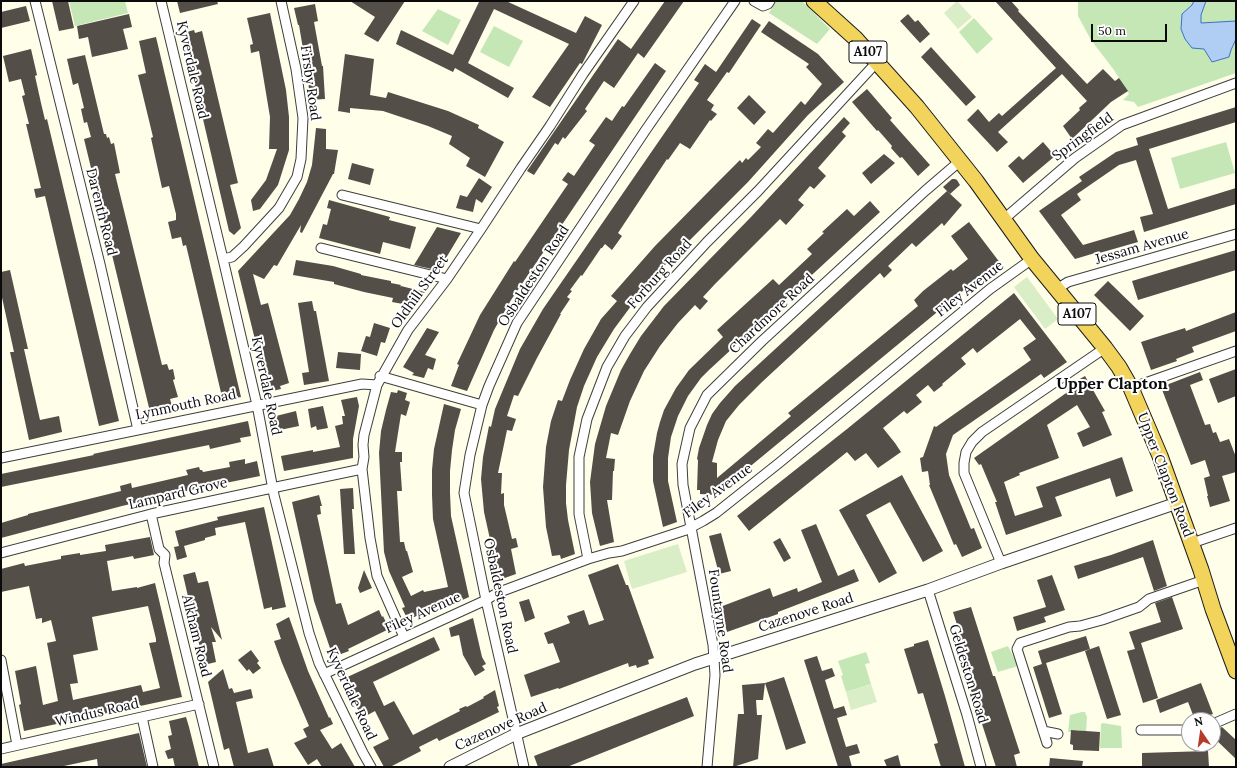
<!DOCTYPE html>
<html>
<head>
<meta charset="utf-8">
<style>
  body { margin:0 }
  #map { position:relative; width:1237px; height:768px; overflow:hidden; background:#fefee9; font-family:Lora,serif }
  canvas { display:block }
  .frame { position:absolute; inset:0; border:2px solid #0b0b0b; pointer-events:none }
  .north { position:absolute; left:1181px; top:712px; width:40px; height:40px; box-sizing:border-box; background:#fff; border:1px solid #9d9d9d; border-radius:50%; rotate:347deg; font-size:11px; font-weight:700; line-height:16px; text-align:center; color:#0b0b0b }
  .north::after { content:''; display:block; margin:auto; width:14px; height:18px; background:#b53d28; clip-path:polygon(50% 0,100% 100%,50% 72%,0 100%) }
  .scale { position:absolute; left:1091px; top:24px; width:76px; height:18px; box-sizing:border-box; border:2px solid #0b0b0b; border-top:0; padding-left:5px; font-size:12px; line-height:14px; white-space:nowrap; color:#0b0b0b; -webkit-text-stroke:3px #fff; paint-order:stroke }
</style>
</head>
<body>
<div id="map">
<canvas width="1237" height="768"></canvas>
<div class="frame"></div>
<div class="north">N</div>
<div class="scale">50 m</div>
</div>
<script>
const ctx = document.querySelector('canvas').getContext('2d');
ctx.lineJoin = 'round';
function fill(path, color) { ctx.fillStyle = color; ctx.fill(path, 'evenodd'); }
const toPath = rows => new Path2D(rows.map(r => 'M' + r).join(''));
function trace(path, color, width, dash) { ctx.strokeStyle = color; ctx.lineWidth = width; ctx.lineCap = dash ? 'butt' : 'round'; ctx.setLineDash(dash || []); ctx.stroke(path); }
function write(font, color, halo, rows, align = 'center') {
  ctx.font = font + ' Lora,serif'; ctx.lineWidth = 4; ctx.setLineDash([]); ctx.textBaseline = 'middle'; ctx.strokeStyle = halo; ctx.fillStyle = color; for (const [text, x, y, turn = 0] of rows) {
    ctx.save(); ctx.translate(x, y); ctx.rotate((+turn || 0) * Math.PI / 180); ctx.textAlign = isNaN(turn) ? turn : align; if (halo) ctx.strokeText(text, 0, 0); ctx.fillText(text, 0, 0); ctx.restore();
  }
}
fill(toPath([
  [69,1,125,1,128,13,75,26],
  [776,1,802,1,830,29,817,44,769,13],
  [1078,1,1236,1,1236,73,1138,107,1134,102,1123,100,1129,94,1114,70,1091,40,1078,16],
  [438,9,461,20,448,45,422,31],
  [974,18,993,39,977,54,959,32],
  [494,26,523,41,509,67,480,52],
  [1226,142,1235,173,1180,189,1171,158],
  [1008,646,1014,658,1016,658,1018,666,998,672,991,652],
  [866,652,870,663,865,664,871,684,846,692,841,676,843,675,838,661],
  [1082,712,1085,712,1087,717,1086,733,1079,730,1071,730,1071,732,1068,732,1070,715],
  [1103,723,1121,726,1122,748,1100,748,1101,724]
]), '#c5e7b5');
fill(toPath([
  [957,1,972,17,958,29,944,13],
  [1027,277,1058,319,1045,329,1014,287],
  [678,544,687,572,632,589,624,561],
  [871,684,877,702,851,710,846,692]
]), '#d9eec6');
const water = toPath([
  [1194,1,1206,1,1201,15,1201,23,1236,21,1236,39,1231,50,1229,57,1212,62,1204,49,1192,48,1185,39,1181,29,1182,14,1192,5,1194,1]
]);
fill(water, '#b0cdf4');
trace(water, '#3973c8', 1);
fill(toPath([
  [52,1,68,1,74,28,59,31],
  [177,1,217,1,218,4,180,13],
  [350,1,405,1,378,42,364,34,375,17],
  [476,1,506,1,576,33,585,16,602,25,582,64,580,63,550,107,532,97,569,44,494,9,468,63,514,88,508,98,455,68,453,72,396,44,401,30,453,55,479,2],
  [665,1,684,1,644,58,638,53,614,88,604,81,585,109,587,111,565,139,563,137,558,145,555,143,534,175,527,171,618,39,631,49],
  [995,1,1011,1,1019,10,1018,11,1087,84,1103,69,1115,81,1119,78,1128,91,1111,102,1072,139,1063,126,1080,110,1079,108,1087,101,1062,74,998,132,1008,142,997,152,967,120,978,109,989,122,999,113,1002,116,1056,68],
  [315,4,318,21,314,22,322,66,323,66,325,99,309,100,308,55,304,55,299,25,298,25,294,8],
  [26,6,30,21,1,28,1,12],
  [270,13,286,90,289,117,289,150,278,185,260,209,253,211,251,200,266,180,277,149,269,149,270,117,259,51,251,53,250,45,253,44,247,18],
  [129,14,132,27,123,29,128,49,92,57,88,37,79,39,77,26],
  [908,14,915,22,918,20,930,34,920,43,900,21],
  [752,19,761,25,729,73,727,72,707,100,714,105,711,110,717,114,711,121,710,120,690,149,680,143,668,160,667,159,618,233,622,236,612,250,605,244,602,248,601,248,582,276,581,275,570,290,572,291,567,297,570,299,560,314,561,314,537,358,518,396,514,395,507,416,516,419,512,431,507,430,498,473,502,473,501,494,504,493,504,505,512,539,516,538,518,547,511,549,516,574,499,580,484,512,481,479,483,457,489,426,491,427,495,409,520,349,543,309,699,83,694,80,705,64,716,72],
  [769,21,818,54,844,82,808,115,748,182,659,271,637,298,614,329,597,357,584,386,577,407,569,450,566,485,566,503,568,520,575,554,561,559,560,555,552,556,546,527,543,487,546,447,551,421,558,400,562,401,570,380,584,349,601,319,617,301,611,296,655,246,718,182,740,160,742,163,746,158,748,160,761,147,756,143,768,129,773,133,801,101,805,105,822,84,806,67,809,64,761,32],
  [194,30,195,33,202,31,238,183,230,185,241,228,234,235,229,231,183,33],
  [156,37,241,397,223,401,186,245,183,246,181,237,172,239,168,222,176,220,176,214,169,186,162,188,151,138,153,137,138,75,146,73,139,41],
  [931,47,976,97,966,106,921,57],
  [31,49,37,75,35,76,41,103,45,120,47,119,119,421,99,426,45,196,36,198,34,189,41,188,26,124,29,124,22,96,25,95,21,79,9,82,3,56],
  [345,54,374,59,370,95,386,98,388,92,448,111,479,125,478,128,504,142,485,177,466,166,470,158,449,144,452,136,428,126,383,111,350,108,350,113,338,111],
  [85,55,104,134,106,134,107,138,109,137,111,144,114,143,120,173,115,174,162,365,167,364,169,370,173,369,175,379,173,380,178,397,170,399,173,410,151,416,84,139,91,137,87,122,84,123,81,109,84,108,78,83,73,85,67,59],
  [655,63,666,71,511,300,494,330,467,391,451,386,459,365,457,364,480,315,514,261,515,262,568,184,562,180,568,172,574,176,595,145,589,141,606,117,612,121,622,106,624,107],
  [867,89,892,118,890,120,930,165,918,176,902,157,900,158,891,148,892,146,878,130,877,131,852,102],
  [749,95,766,112,754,125,737,108],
  [1236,107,1236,122,1149,149,1168,209,1236,188,1236,204,1144,232,1140,217,1153,214,1136,160,1119,165,1077,194,1081,200,1061,215,1083,245,1134,230,1138,242,1096,254,1095,253,1075,259,1039,211,1082,181,1079,177,1116,152,1138,145,1136,138],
  [844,117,850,123,842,132,846,136,818,168,826,176,814,189,810,186,798,200,804,205,786,225,780,219,715,284,703,297,708,301,700,310,695,305,678,323,660,346,644,371,630,401,618,435,611,433,606,458,615,459,614,471,613,471,612,500,607,500,614,542,600,546,592,513,590,482,595,444,606,406,621,370,630,354,641,336,664,306,751,217],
  [316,128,326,129,326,149,338,150,334,174,333,174,302,233,300,232,301,225,277,266,274,265,264,279,253,274,261,305,268,303,289,383,280,386,281,389,268,392,238,271,290,215,299,199,307,182,312,165],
  [1043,142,1055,156,1023,183,1008,166,1019,156,1023,160],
  [884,154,895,163,871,184,862,173],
  [352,163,374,169,370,185,348,179],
  [479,178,492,187,482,203,476,199,473,212,456,208,460,195,467,197],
  [952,179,955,179,957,180,960,185,950,194,943,187],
  [947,191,962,205,944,226,942,223,916,247,912,243,888,266,892,270,884,278,880,273,762,382,739,405,726,421,718,440,712,462,717,463,717,478,791,416,788,413,918,306,914,300,923,291,951,269,953,271,968,259,951,236,969,222,1004,268,986,281,982,277,970,285,730,483,732,484,717,495,700,494,700,490,697,490,698,460,697,459,699,448,707,425,712,414,720,403,735,386],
  [329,200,390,217,389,220,416,227,410,249,383,242,380,254,319,238,323,224,327,225,331,209,327,208],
  [870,201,880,212,709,370,701,378,688,396,678,416,671,437,668,458,668,481,677,522,663,527,653,481,653,456,657,433,660,422,664,410,676,388,689,370,723,337,717,330,773,279,779,285,812,254,807,249,824,233,822,232,847,209,854,216],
  [437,227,461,233,440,268,436,270,414,265],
  [1236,250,1236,270,1138,300,1132,281],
  [296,260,333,266,361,274,361,275,391,281,391,283,401,285,400,287,401,286,425,292,414,306,392,302,393,298,364,292,334,284,334,282,293,275],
  [10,270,28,349,24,349,40,420,59,416,62,432,29,440,10,352,14,352,1,293,1,272],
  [1108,281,1144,316,1130,331,1094,295],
  [1014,293,1067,362,1044,378,1041,374,953,435,946,454,949,475,971,529,974,528,982,548,962,557,956,544,954,545,929,485,930,485,928,471,922,472,920,458,923,457,934,426,936,427,1031,360,1023,348,1036,339,1020,319,977,353,973,348,961,358,966,364,942,384,943,385,934,392,928,385,916,395,922,402,907,414,904,411,883,428,895,443,901,452,878,468,866,453,855,461,847,452,749,531,737,516,847,429],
  [312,301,314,311,316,311,329,381,304,385,302,373,309,372,298,303],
  [1236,312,1236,331,1192,347,1194,352,1176,359,1177,361,1151,370,1141,342,1185,328,1186,331],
  [374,323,390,328,385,343,381,342,377,356,361,351,366,336,370,337],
  [427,328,439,332,425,355,436,359,433,370,428,368,424,378,412,375,414,373,403,367],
  [338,352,361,354,360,370,336,368],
  [1236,369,1236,396,1218,403,1209,379],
  [1200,372,1203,380,1190,385,1205,425,1210,424,1213,433,1216,432,1220,442,1229,439,1236,457,1236,472,1222,476,1230,501,1210,507,1207,496,1208,496,1204,478,1210,476,1205,460,1191,465,1161,387],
  [1085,376,1105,411,1102,412,1112,435,1083,447,1077,433,1090,427,1077,405,1047,425,1059,458,1019,473,1020,475,1004,482,1015,516,1043,507,1036,487,1122,457,1133,491,1116,497,1110,478,1055,497,1062,516,1006,535,995,502,997,502,981,464,979,465,974,458,1069,391,1066,387],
  [398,390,407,393,405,400,410,402,406,416,401,414,395,452,402,452,402,462,400,462,402,491,397,491,400,542,404,542,406,551,407,551,413,572,402,577,411,596,423,590,424,592,448,587,433,519,432,495,432,470,434,449,444,404,461,409,455,430,452,450,450,471,450,493,451,516,469,597,451,605,451,603,435,607,408,620,402,608,405,607,389,571,384,552,380,473,379,453,381,431,386,410,391,392,397,393],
  [357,397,359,406,353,439,353,458,284,471,281,456,313,450,313,452,340,447,335,426,343,424,342,416,345,416,341,400],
  [323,406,328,428,317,430,316,426,311,428,308,409],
  [296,411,299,426,275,431,272,417],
  [248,421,251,436,240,438,241,442,210,449,209,445,1,487,1,474,94,455,93,454],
  [245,459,245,464,257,461,260,476,191,490,122,506,1,538,1,523,28,515,28,514,121,491,120,486,131,483,132,488,188,475,186,470,199,467,200,470,202,470,203,472,230,467,229,462],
  [902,475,943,551,923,562,890,502,866,515,897,573,879,583,839,510],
  [353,488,354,509,352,509,355,554,344,554,340,489],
  [319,495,322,506,320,506,321,514,317,515,336,604,341,603,348,625,379,610,382,617,383,616,389,629,348,649,349,651,333,657,314,601,292,502],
  [264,507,286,607,272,610,272,607,264,609,245,522,215,528,216,535,205,538,205,540,184,546,187,557,177,560,174,547,179,546,175,531,218,520,217,517],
  [816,524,838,576,854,569,859,581,778,612,778,614,727,632,720,607,770,588,773,597,797,588,798,592,822,582,801,530],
  [721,533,731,571,719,574,709,536],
  [150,537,154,555,134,559,133,556,107,561,112,591,137,587,137,588,155,583,182,697,24,731,19,705,21,704,15,671,36,666,43,705,58,701,47,643,56,641,51,620,42,623,42,618,36,619,29,586,1,592,1,569,24,563,25,566,61,559,61,556,80,553,80,555,106,551,105,545],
  [148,606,156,639,156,642,149,643,160,688,143,692,141,685,73,700,70,684,78,683,73,655,98,650,92,617],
  [780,538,791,558,784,562,773,542],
  [1153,540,1167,586,1154,591,1143,557,1078,579,1074,566,1111,555],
  [618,564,626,585,628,585,654,658,648,660,649,664,637,668,636,665,629,667,628,663,559,689,558,688,531,697,524,675,560,662,553,643,548,644,544,633,570,623,567,616,584,610,589,625,604,620,588,575],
  [364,570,372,588,360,593,358,588],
  [195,572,198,583,208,581,222,640,211,627,216,642,212,642,216,662,204,665,183,575],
  [1052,575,1065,610,1044,617,1046,622,1017,631,1013,617,1046,607,1037,580],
  [1172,597,1183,629,1141,643,1158,698,1143,703,1127,651,1135,649,1129,632,1161,622,1155,603],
  [529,599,535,618,525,622,519,602],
  [971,607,993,676,995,676,1020,753,1014,755,1017,767,996,767,969,684,975,682,953,612],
  [289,617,308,671,329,718,330,717,333,724,320,730,332,749,341,743,355,767,322,767,317,759,308,765,294,743,307,737,303,729,309,726,282,663,274,641,281,639,276,624],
  [473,618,482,657,486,664,482,666,485,670,475,676,463,655,459,635,451,637,449,628],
  [1086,636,1090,649,1046,663,1062,714,1049,718,1033,667,1042,664,1038,651],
  [434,637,440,650,373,682,384,706,394,701,413,735,460,711,459,709,466,706,467,707,484,698,483,697,495,690,499,706,497,707,499,712,439,741,437,738,419,747,421,751,390,767,384,767,373,747,389,739,375,711,362,718,343,679],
  [928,640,945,696,965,767,941,767,934,744,938,743,923,693,918,694,904,649,914,646,914,644],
  [1099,646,1121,715,1107,719,1085,651],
  [251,650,259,661,257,663,261,668,253,674,249,669,247,671,238,660],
  [817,656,822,671,832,668,835,676,825,680,834,709,844,706,847,715,837,718,846,747,857,744,860,753,849,756,852,767,838,767,804,660],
  [223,669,229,689,232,688,234,693,251,689,253,698,236,702,248,753,268,748,274,767,234,767,229,748,224,750,208,682],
  [784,677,806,743,786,750,765,683],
  [765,683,763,700,756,700,757,715,762,715,758,759,733,767,738,714,744,714,742,685],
  [1201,683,1213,714,1195,720,1188,702,1160,713,1156,700],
  [687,697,694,716,567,767,538,767,534,756],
  [186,717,189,727,199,767,175,767,173,758,168,759,165,751,171,749,168,736,172,735,169,721],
  [1222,727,1236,740,1236,759,1213,737,1213,733,1217,729],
  [1071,730,1100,732,1099,751,1073,750,1073,745,1070,744],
  [139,733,147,767,106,767,106,766,98,767,97,759,64,766,64,767,1,767,1,764],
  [1208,751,1209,767,1142,767,1142,753],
  [898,755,901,767,887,767,884,760],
  [1050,758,1083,761,1082,767,1049,767]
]), '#534e48');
const minor = toPath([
  [35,1,100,264,138,430],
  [161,1,223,259,257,405,274,495,309,633,319,663,363,753,371,767],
  [754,1,763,6,768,4,770,1],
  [342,195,481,229],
  [1004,219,1075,158,1122,125,1236,83],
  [321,248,447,279],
  [223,259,232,257,244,246,279,208,297,177,301,159,303,118,296,69,281,1],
  [1057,289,1068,282,1236,234],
  [380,376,482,405],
  [1131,388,1236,351],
  [1,458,362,384,377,385],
  [151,514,159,549,165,555,164,563,214,767],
  [1192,543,1236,528],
  [1,553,151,514,286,485,362,469],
  [588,559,579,514,579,457,587,419,607,367,625,336,647,307,707,242,758,191,877,62],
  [1001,563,964,473,964,463,966,452,972,442,982,432,1105,348],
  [928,590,967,715,981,767],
  [404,637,377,576,370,538,362,469,364,457,363,445,364,435,377,385,408,330,447,279,481,229,521,168,550,126,583,74,634,1],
  [1,660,17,745],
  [324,674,486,600,497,593,588,559,609,553,622,551,686,530,703,521,716,513,779,463,990,289,1032,259],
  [142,717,153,767],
  [1213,724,1236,714],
  [1141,730,1189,730],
  [1043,731,1058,734],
  [1047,743,1017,649,1020,643,1069,627,1080,626,1102,620,1139,607,1149,599,1204,580],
  [1,749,199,704],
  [524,767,486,600,464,493,470,455,482,405,489,386,517,323,645,131,735,1],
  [707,767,715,675,713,645,704,596,683,485,682,464,690,428,707,395,762,341,925,191,960,161]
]);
const tertiary = toPath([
  [450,767,516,734,695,664,928,590,1001,563,1177,503]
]);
const trunk = toPath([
  [814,1,855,38,917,107,976,181,1032,259,1105,348,1119,367,1131,388,1160,456,1201,570,1213,609,1236,671]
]);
trace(minor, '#3e3e3e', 11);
trace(tertiary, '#3e3e3e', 13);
trace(trunk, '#1c1c1c', 17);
trace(minor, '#fff', 9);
trace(tertiary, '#fff', 11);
trace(trunk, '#f2d45c', 15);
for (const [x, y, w] of [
  [868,52,38],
  [1077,314,38]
]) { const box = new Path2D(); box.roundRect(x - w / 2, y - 11, w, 22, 3); ctx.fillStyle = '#fff'; ctx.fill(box); trace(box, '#0b0b0b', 1); }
write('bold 13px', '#0b0b0b', null, [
  ["A107",868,52],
  ["A107",1077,314]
]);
write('14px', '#0b0b0b', '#fff', [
  ["Kyverdale Road",192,70,77],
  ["Firsby Road",310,83,82],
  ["Springfield",1083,137,-36],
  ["Darenth Road",101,212,76],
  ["Jessam Avenue",1142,247,-16],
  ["Forburg Road",660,274,-48],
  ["Osbaldeston Road",534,276,-57],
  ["Filey Avenue",970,289,-38],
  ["Oldhill Street",420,292,-54],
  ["Chardmore Road",772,314,-43],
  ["Kyverdale Road",266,386,78],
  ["Lynmouth Road",186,405,-12],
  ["Upper Clapton Road",1165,475,69],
  ["Filey Avenue",718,491,-36],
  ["Lampard Grove",178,494,-13],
  ["Osbaldeston Road",500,596,78],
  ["Filey Avenue",423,613,-24],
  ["Cazenove Road",806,613,-18],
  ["Fountayne Road",720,621,82],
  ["Alkham Road",196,636,76],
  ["Geldeston Road",968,674,73],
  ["Kyverdale Road",351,694,65],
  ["Windus Road",97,713,-13],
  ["Cazenove Road",501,727,-24]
]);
write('bold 16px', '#0b0b0b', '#fff', [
  ["Upper Clapton",1112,384]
]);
</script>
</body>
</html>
